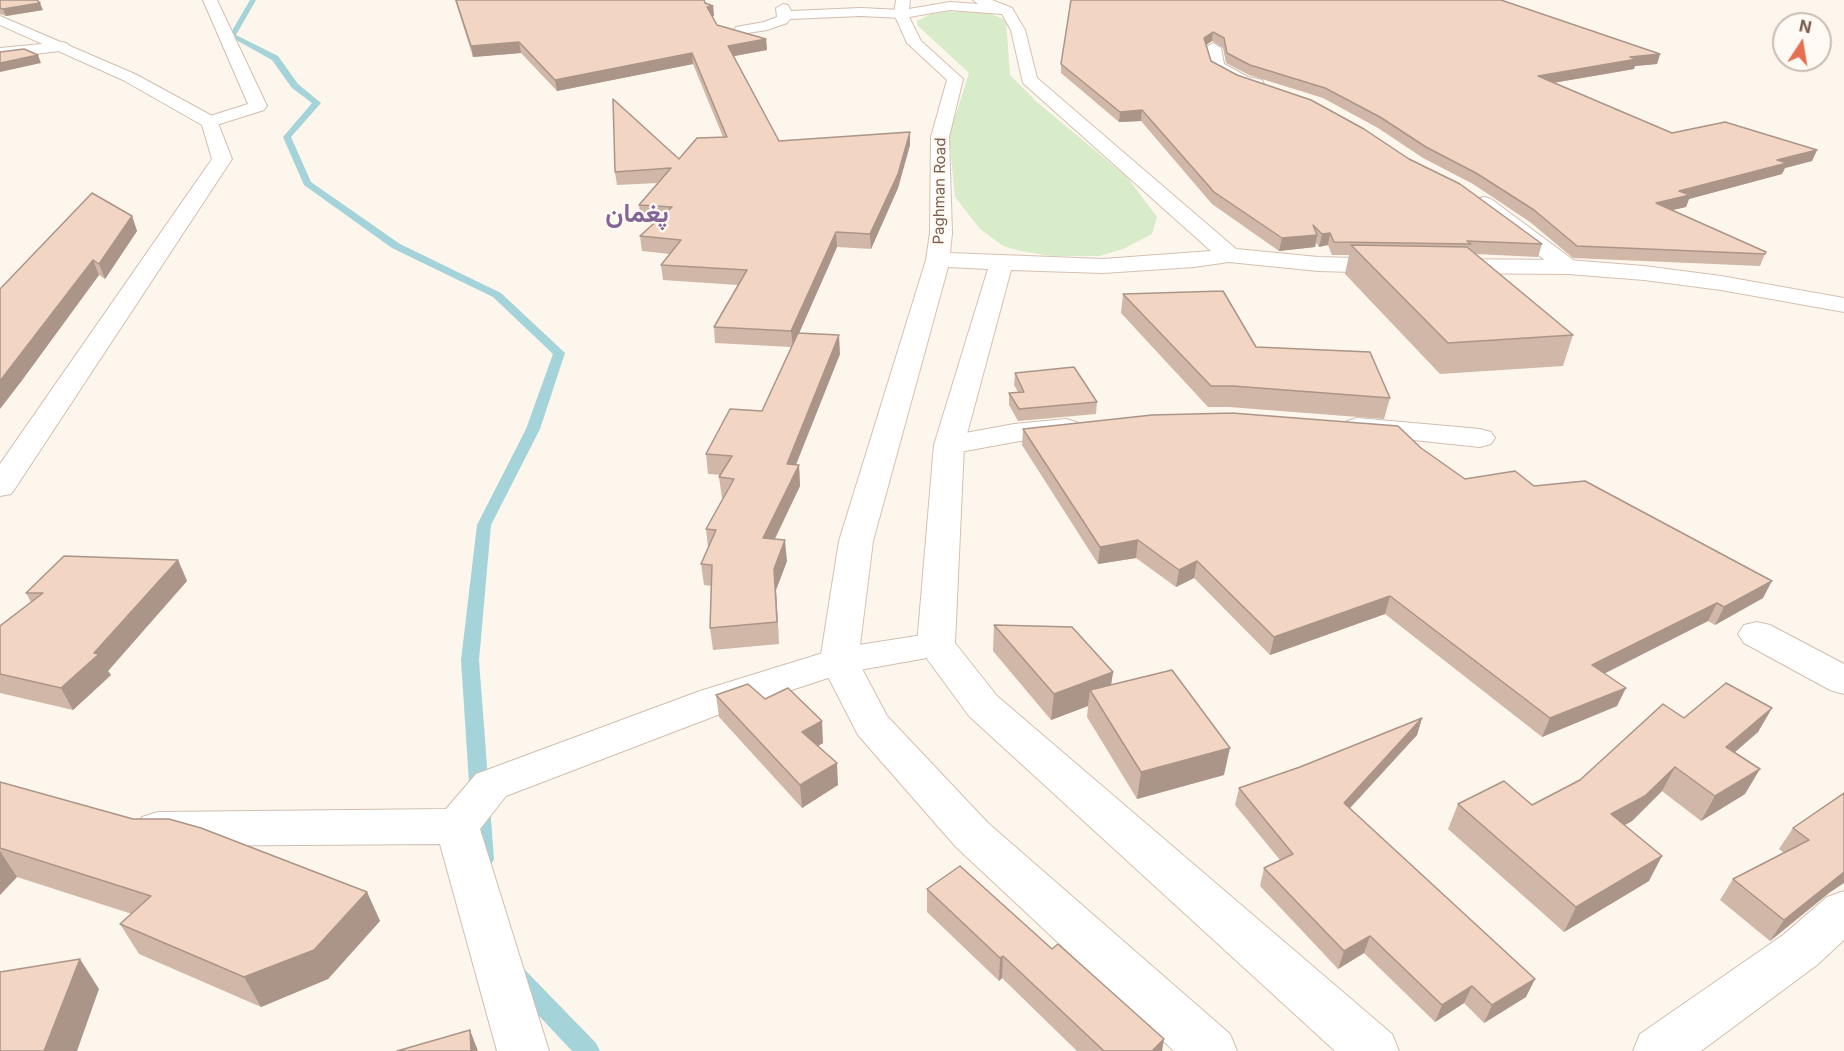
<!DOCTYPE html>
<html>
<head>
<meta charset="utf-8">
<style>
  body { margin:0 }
  #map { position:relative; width:1844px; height:1051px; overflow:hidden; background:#fdf6ec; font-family:Inter,sans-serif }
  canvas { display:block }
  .north { position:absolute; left:1772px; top:12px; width:60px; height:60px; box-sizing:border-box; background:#fffaf3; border:2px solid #cabbb1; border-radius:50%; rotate:12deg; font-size:16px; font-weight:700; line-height:24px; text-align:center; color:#7a5c4d }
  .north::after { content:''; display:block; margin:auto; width:21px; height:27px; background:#e76f51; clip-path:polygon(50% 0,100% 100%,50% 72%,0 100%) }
</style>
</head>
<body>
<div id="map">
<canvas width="1844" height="1051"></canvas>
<div class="north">N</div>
</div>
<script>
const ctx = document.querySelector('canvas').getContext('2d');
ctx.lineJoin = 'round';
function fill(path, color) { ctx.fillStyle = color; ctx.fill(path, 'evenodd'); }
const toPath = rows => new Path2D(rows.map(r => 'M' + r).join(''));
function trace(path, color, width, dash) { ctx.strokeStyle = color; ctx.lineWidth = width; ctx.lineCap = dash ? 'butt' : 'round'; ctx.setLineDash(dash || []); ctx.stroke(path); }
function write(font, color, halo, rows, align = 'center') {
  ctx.font = font + ' Inter,Vazirmatn,sans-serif'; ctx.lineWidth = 4.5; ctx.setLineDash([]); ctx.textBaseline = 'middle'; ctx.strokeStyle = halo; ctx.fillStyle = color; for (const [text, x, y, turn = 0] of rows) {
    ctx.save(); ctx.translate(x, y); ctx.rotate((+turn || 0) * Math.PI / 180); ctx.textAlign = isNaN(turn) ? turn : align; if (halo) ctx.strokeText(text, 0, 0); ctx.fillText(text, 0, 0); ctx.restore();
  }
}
fill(toPath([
  [974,11,988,13,1006,20,1010,75,1037,102,1127,177,1157,217,1152,234,1123,249,1099,256,1052,256,1021,251,1003,246,980,229,955,197,949,136,969,73,917,25,917,21,931,14,944,12]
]), '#d8ecc9');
fill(toPath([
  [250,0,256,0,236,35,278,56,298,84,321,103,291,137,311,182,400,244,501,293,565,353,540,429,491,525,479,660,494,859,491,865,484,867,477,865,474,859,461,660,477,525,526,429,553,354,493,297,392,248,304,185,283,137,312,103,292,88,272,60,229,36,250,0],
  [517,967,525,970,596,1043,600,1051,572,1051,509,984,506,977,509,970,517,967]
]), '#a5d3da');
const minor = toPath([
  [203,0,217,0,267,106,264,110,210,127,204,126,201,122,204,118,248,104,203,0],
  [783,4,788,5,791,11,861,8,901,10,908,14,901,18,861,16,790,19,787,23,767,30,741,34,734,30,736,27,764,22,777,17,776,8,783,4],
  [63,42,68,44,71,47,68,50,0,58,0,48,63,42],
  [1213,43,1221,48,1224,64,1248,77,1262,80,1264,84,1262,88,1256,89,1236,83,1211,69,1205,48,1213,43],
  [1484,197,1491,199,1576,262,1580,267,1576,272,1568,274,1560,272,1477,207,1473,203,1477,199,1484,197],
  [1357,418,1480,429,1491,432,1495,438,1491,444,1480,447,1347,433,1342,427,1347,421,1357,418],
  [1066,419,1076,422,1081,428,1076,434,1014,442,949,454,938,451,934,445,938,439,949,436,1014,424,1066,419],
  [1757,622,1770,625,1844,664,1844,694,1830,690,1744,643,1738,634,1744,625,1757,622],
  [1844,891,1844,940,1817,965,1701,1051,1633,1051,1640,1034,1783,935,1827,897,1844,891]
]);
const tertiary = toPath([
  [0,16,135,74,216,118,232,159,16,487,11,494,0,496,0,464,212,159,202,125,123,80,0,25,0,16],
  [936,633,949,636,955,645,949,654,843,673,728,711,506,796,480,829,549,1051,497,1051,440,844,158,846,142,841,136,829,142,817,158,812,446,809,476,774,700,691,839,648,936,633]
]);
const secondary = toPath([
  [896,0,910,0,909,9,950,2,978,4,973,0,992,0,1012,8,1025,30,1037,78,1236,249,1318,257,1392,259,1400,261,1404,266,1400,271,1392,273,1318,271,1229,262,1194,267,1103,273,1011,270,964,445,955,643,997,696,1392,1034,1399,1051,1335,1051,969,716,917,645,934,445,988,269,948,267,873,541,858,661,887,716,988,823,1230,1034,1237,1051,1174,1051,956,847,858,735,820,661,839,541,926,260,930,233,931,137,947,80,907,43,894,14,896,0],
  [950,10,1002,14,1011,30,1023,83,1211,251,1103,259,950,253,952,233,949,137,963,79,921,41,909,17,950,10],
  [1444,259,1568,260,1644,266,1721,276,1844,298,1844,312,1721,290,1644,280,1568,274,1444,273,1436,271,1432,266,1436,261,1444,259]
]);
trace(minor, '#d1beb0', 2);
trace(tertiary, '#d1beb0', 2);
trace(secondary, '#d6c0b0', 2);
fill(minor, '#fff');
fill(tertiary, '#fff');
fill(secondary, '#fff');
fill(toPath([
  [0,0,43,10,6,16,0,14],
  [455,0,704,0,705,3,713,6,714,16,712,16,717,25,766,39,767,50,734,56,779,141,910,145,898,188,871,249,837,247,799,333,840,354,796,465,799,465,800,486,775,539,787,561,776,590,779,644,713,650,710,628,712,586,704,585,701,564,708,548,706,529,723,498,722,498,719,477,721,475,708,474,706,454,762,411,791,347,715,343,714,327,738,285,663,280,661,265,670,254,642,251,640,236,657,220,641,219,639,205,658,183,617,185,615,172,679,159,723,137,693,64,557,91,521,53,473,57],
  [1071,0,1660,54,1657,64,1635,66,1634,69,1553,83,1672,133,1817,150,1812,161,1785,168,1782,174,1689,199,1686,207,1672,210,1765,254,1760,266,1573,258,1530,222,1473,184,1423,158,1378,128,1323,98,1249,75,1226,63,1223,48,1212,41,1206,45,1211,61,1542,244,1538,257,1476,254,1573,335,1563,366,1440,374,1345,274,1349,255,1332,255,1328,245,1319,247,1316,243,1315,247,1279,251,1212,204,1141,121,1119,122,1061,73,1061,64],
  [132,216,137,231,105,279,99,275,20,383,0,289],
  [1123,294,1256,347,1390,398,1384,419,1229,407,1208,407,1121,313],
  [1015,373,1097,402,1096,414,1018,421,1009,405,1009,393,1018,392,1014,385],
  [1023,429,1421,448,1465,479,1534,486,1763,598,1715,625,1708,621,1604,673,1617,706,1542,737,1385,614,1270,655,1194,578,1176,587,1136,558,1098,564,1022,445],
  [178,560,187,581,108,671,111,675,73,710,0,693,0,626,31,602,26,593],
  [994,625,1113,672,1111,685,1224,775,1137,799,1087,717,1088,706,1051,720,993,651],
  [716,695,765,699,823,743,818,746,838,785,802,808,719,717],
  [1772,708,1758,732,1735,752,1745,794,1701,821,1662,791,1632,821,1625,825,1649,881,1564,932,1448,829,1458,804,1532,805,1580,780,1684,718],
  [1422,718,1417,735,1350,808,1526,997,1484,1023,1464,1003,1435,1022,1364,953,1338,969,1260,886,1264,868,1280,860,1235,805,1239,788,1300,767],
  [0,782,367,892,380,921,328,979,261,1007,139,954,120,924,132,914,17,877,0,895],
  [1844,793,1829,893,1770,941,1720,900,1733,879,1784,853,1779,849,1793,828],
  [927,889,1052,949,1162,1051,1077,1051,1002,978,999,981,927,912]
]), '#d1b7a8');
fill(toPath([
  [40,3,43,10,6,16,3,9],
  [713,6,714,16,708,17,707,7],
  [1213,32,1212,41,1203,47,1204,38],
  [766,39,767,50,729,57,728,46],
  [519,42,521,53,473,57,471,46],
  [692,53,693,64,557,91,555,80],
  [1660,54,1657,64,1635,66,1634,69,1535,86,1538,76,1630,57],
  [38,55,41,63,0,72,0,63],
  [1142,110,1141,121,1119,122,1120,112],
  [910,132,910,145,898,188,871,249,870,234],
  [1817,150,1812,161,1785,168,1782,174,1689,199,1686,207,1651,215,1656,203,1679,191,1777,160],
  [132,216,137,231,105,279,99,264],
  [836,232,837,247,793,347,791,331],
  [1330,233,1328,245,1319,247,1322,234],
  [1317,235,1315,247,1279,251,1282,238],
  [93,260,99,275,20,383,0,409,0,381],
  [839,335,840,354,788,484,787,464],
  [799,465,800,486,765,559,763,538],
  [785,540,787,561,776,590,779,644,774,569],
  [1138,540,1136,558,1098,564,1100,547],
  [178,560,187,581,108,671,111,675,73,710,61,688,94,653],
  [1197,561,1194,578,1176,587,1179,570],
  [1772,581,1763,598,1715,625,1724,607],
  [1390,596,1385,614,1270,655,1274,637],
  [1717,603,1708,621,1584,684,1592,665],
  [1113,672,1109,698,1090,690,1088,706,1051,720,1054,694],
  [1626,688,1617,706,1542,737,1550,718],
  [1772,708,1758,732,1713,771,1726,747],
  [1422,718,1417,735,1339,820,1344,803],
  [822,721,823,743,804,754,802,732],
  [1230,748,1224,775,1137,799,1141,772],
  [837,763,838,785,802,808,800,785],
  [1675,767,1662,791,1632,821,1599,839,1611,814],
  [1760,769,1745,794,1701,821,1715,796],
  [0,851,17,877,0,895],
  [1662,856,1649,881,1564,932,1576,907],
  [1844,872,1844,883,1829,893,1770,941,1784,920],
  [367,892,380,921,328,979,261,1007,244,977],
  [1370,936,1364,953,1338,969,1344,951],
  [1003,956,1002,978,999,981,1000,958],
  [80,959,99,989,77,1051,44,1051],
  [1535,979,1526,997,1484,1023,1492,1005],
  [1472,986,1464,1003,1435,1022,1442,1005],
  [470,1030,478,1051,471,1051],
  [1164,1039,1162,1051,1152,1051]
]), '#aa9588');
const building = toPath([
  [0,0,37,0,40,3,3,9,0,8,0,0],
  [456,0,704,0,705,3,713,6,707,7,717,25,766,39,728,46,779,141,910,132,898,174,870,234,836,232,791,331,714,327,747,270,661,265,681,240,640,236,672,207,639,205,671,168,615,172,613,99,679,159,697,138,727,137,692,53,555,80,519,42,471,46,456,0],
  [1071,0,1501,0,1660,54,1630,57,1637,59,1538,76,1672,133,1725,122,1817,150,1777,160,1787,163,1679,191,1690,195,1656,203,1766,252,1765,254,1577,246,1534,210,1476,173,1426,147,1380,117,1325,88,1250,65,1227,53,1224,38,1213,32,1204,38,1211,61,1237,75,1311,100,1364,129,1409,159,1460,184,1542,244,1467,241,1471,244,1334,242,1330,233,1322,234,1313,225,1317,235,1282,238,1214,192,1142,110,1120,112,1061,64,1071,0],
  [24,49,38,55,0,63,0,52,24,49],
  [92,193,132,216,99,264,93,260,0,381,0,289,92,193],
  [1351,245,1467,247,1573,335,1448,343,1351,245],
  [1223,291,1256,347,1370,352,1390,398,1233,386,1211,386,1123,294,1223,291],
  [798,333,839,335,787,464,799,465,763,538,785,540,774,569,777,622,710,628,712,565,701,564,716,530,706,529,734,479,719,477,732,456,706,454,730,409,762,411,798,333],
  [1074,367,1097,402,1019,409,1009,393,1024,392,1015,373,1074,367],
  [1232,413,1398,426,1421,448,1465,479,1515,471,1534,486,1585,481,1772,581,1724,607,1717,603,1592,665,1626,688,1550,718,1390,596,1274,637,1197,561,1179,570,1138,540,1100,547,1023,429,1152,415,1232,413],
  [64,556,178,560,94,653,99,654,61,688,0,674,0,626,43,593,26,593,64,556],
  [994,625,1072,627,1113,672,1054,694,994,625],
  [1172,670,1230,748,1141,772,1090,690,1172,670],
  [1726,683,1772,708,1726,747,1760,769,1715,796,1675,767,1645,796,1611,814,1662,856,1576,907,1458,804,1504,781,1532,805,1580,780,1663,704,1684,718,1726,683],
  [748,684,765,699,788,688,822,721,802,732,837,763,800,785,716,695,748,684],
  [1422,718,1344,803,1535,979,1492,1005,1472,986,1442,1005,1370,936,1344,951,1264,868,1293,854,1239,788,1300,767,1422,718],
  [0,782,133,819,169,819,201,828,367,892,314,950,244,977,120,924,151,896,0,848,0,782],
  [1844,793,1844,872,1784,920,1733,879,1809,840,1793,828,1844,793],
  [960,866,1052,949,1058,944,1164,1039,1152,1051,1104,1051,1003,956,1000,958,927,889,960,866],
  [80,959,44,1051,0,1051,0,972,80,959],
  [470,1030,471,1051,397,1051,470,1030]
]);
fill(building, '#f3d5c3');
trace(building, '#aa9588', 1.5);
write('15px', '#7a5c4d', '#fffaf3', [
  ["Paghman Road",940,191,-89]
]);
write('bold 26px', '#846695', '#fffaf3', [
  ["پغمان",637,214]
]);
</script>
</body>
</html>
